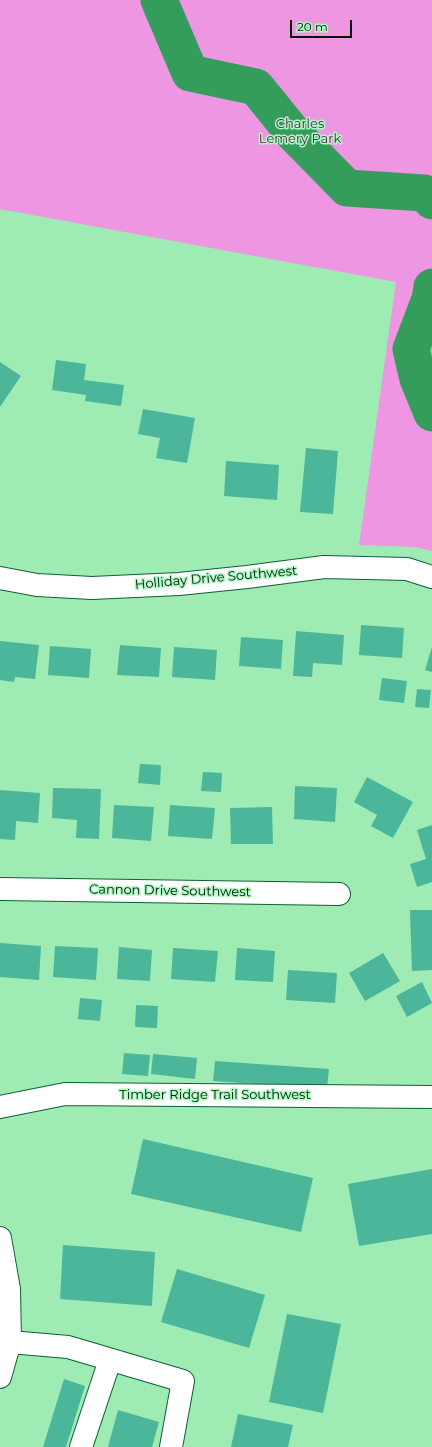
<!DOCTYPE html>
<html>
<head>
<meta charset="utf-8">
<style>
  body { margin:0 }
  #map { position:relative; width:432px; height:1447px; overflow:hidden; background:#9febb4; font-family:Montserrat,sans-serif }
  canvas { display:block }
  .scale { position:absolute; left:290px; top:20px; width:62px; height:18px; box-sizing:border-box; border:2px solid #001906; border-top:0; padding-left:5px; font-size:12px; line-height:14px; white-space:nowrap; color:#001906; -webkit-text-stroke:3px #acf9c1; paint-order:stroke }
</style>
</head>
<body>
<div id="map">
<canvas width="432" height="1447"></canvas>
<div class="scale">20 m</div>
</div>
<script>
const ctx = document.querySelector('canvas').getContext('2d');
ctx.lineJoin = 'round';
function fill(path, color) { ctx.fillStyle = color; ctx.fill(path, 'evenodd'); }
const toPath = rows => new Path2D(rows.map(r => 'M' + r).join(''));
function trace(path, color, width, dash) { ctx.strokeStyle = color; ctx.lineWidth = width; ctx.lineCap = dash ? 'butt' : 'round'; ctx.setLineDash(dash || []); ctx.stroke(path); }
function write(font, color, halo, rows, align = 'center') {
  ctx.font = font + ' Montserrat,sans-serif'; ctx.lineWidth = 3; ctx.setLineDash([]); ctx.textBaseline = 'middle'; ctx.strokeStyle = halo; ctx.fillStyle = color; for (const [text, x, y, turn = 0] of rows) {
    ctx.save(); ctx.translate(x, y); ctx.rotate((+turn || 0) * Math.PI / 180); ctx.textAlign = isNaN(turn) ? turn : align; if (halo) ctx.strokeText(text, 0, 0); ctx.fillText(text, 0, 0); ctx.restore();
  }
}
fill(toPath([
  [0,0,432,0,432,551,415,547,359,545,396,282,0,209]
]), '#ee96e1');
trace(toPath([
  [159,0,190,73,256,87,294,134,347,188,424,193,432,201],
  [432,287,430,299,411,349,418,379,432,413]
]), '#359d5c', 37);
fill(toPath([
  [56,360,86,364,84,380,124,385,121,406,85,401,86,395,52,390],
  [0,362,21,376,0,407],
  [143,409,195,418,187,463,156,458,160,438,138,434],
  [306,448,338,451,333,514,300,512],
  [226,461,279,465,277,500,224,496],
  [361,625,404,628,402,658,359,655],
  [296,631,344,635,342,665,313,663,312,677,293,676],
  [241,637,283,640,281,669,239,666],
  [0,641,39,645,35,679,15,677,14,682,0,680],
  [120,645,161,648,159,677,117,675],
  [50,646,91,649,89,678,48,675],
  [174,647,217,650,215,680,172,677],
  [432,647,432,672,425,670],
  [382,678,407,681,404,703,379,700],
  [417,689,431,690,429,708,415,707],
  [140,764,161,765,160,785,138,783],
  [203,772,222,773,221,792,201,791],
  [367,777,413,802,393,838,371,826,377,815,354,802],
  [295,786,337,788,335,822,294,819],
  [53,788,101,789,99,839,76,838,77,820,52,818],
  [0,790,40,793,38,823,16,821,15,840,0,839],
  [114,805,154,807,151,841,112,838],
  [170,805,215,808,212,839,168,836],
  [272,807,273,844,231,844,230,808],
  [432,825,432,882,417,887,410,864,426,859,417,830],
  [410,910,432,910,432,970,412,971],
  [0,943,41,946,39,980,0,977],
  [55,946,98,948,96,980,53,977],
  [119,947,152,950,150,981,117,979],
  [173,948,218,951,215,982,171,979],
  [237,948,275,951,273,982,235,980],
  [383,953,400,981,365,1001,349,973],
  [288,970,337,973,335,1003,286,1000],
  [422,982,432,1003,407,1017,396,996],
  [80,998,102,1000,100,1021,78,1019],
  [136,1005,158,1006,157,1028,135,1027],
  [124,1053,150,1055,148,1076,122,1074],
  [153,1054,197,1058,195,1079,151,1074],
  [215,1061,329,1069,327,1089,213,1081],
  [143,1139,313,1178,301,1232,131,1194],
  [432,1169,432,1234,359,1246,348,1184],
  [63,1245,155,1252,152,1306,60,1299],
  [177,1269,265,1295,249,1348,161,1322],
  [287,1314,341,1324,323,1413,269,1402],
  [64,1379,85,1386,66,1447,43,1447],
  [118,1410,159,1422,152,1447,108,1447],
  [238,1414,293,1425,288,1447,231,1447]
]), '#4bb699');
const minor = toPath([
  [0,578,37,585,92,588,179,584,247,577,324,567,407,569,432,577],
  [0,889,339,894],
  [0,1107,65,1094,432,1097],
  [0,1238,9,1289,10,1342,0,1377],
  [0,1339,10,1342,68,1347,183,1381,171,1447],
  [81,1447,110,1360]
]);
trace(minor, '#0c6132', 24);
trace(minor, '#fff', 22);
write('13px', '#5a1953', '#acf9c1', [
  ["Charles",300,124],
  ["Lemery Park",300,139]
]);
write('13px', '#001906', '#acf9c1', [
  ["Holliday Drive Southwest",216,578,-5],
  ["Cannon Drive Southwest",170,891,1],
  ["Timber Ridge Trail Southwest",215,1095]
]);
</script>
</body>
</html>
